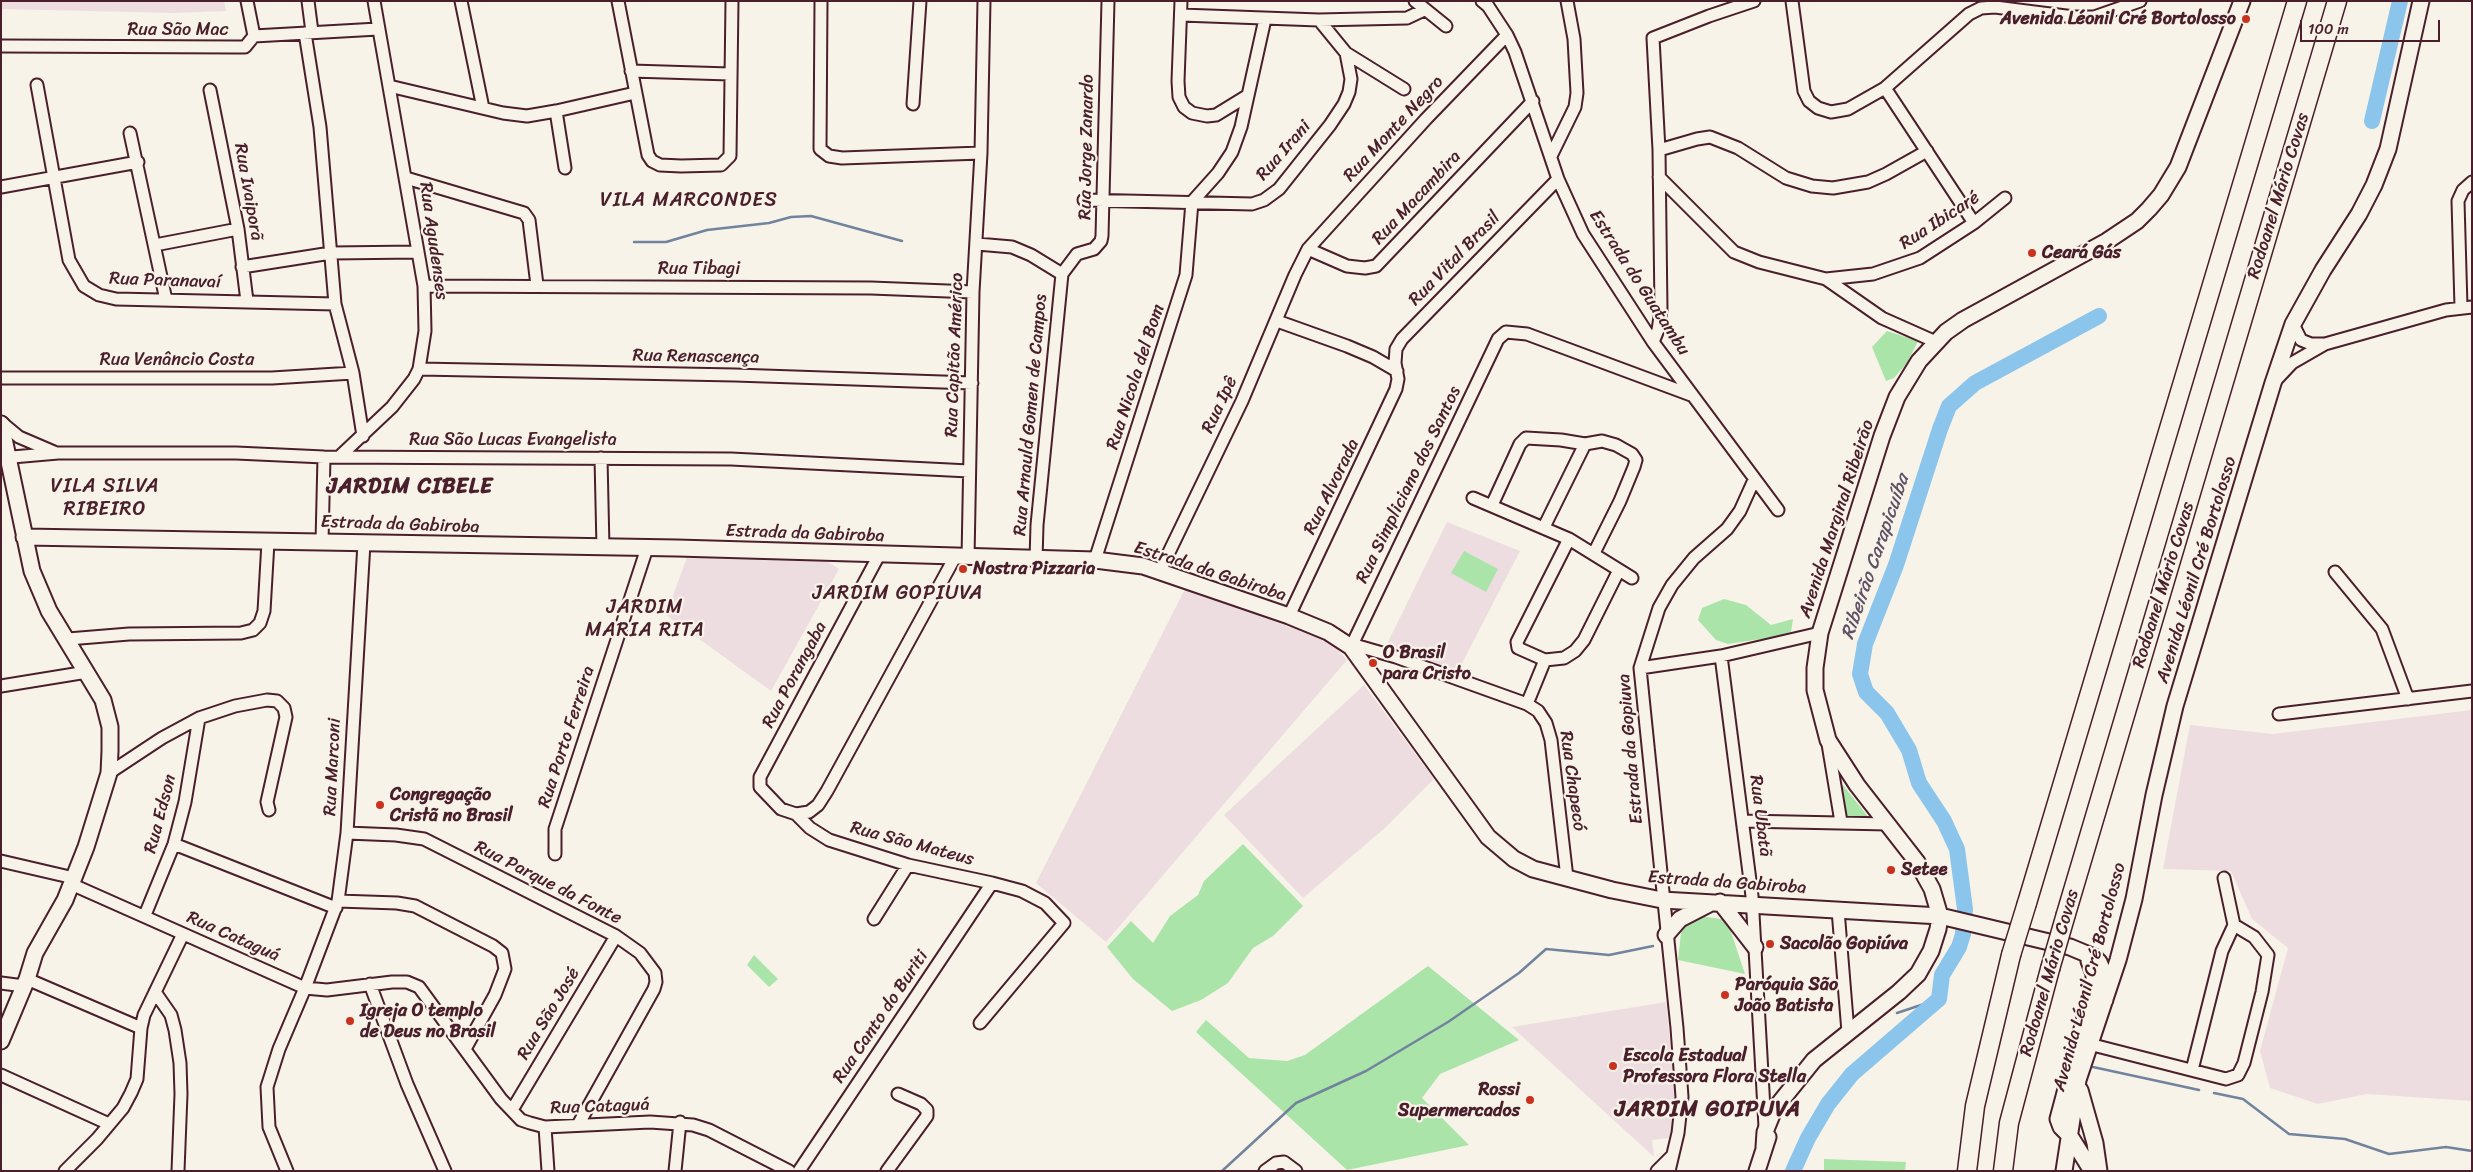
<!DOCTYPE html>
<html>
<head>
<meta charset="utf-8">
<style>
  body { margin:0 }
  #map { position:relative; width:2473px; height:1172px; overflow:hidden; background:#f7f3e8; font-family:Sriracha,sans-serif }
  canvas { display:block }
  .frame { position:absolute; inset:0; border:2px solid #4a1f2b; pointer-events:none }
  .scale { position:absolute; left:2300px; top:20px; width:140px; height:22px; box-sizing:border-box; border:2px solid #4a1f2b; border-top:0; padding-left:6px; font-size:15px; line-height:18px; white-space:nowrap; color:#4a1f2b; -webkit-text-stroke:4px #f7f3e8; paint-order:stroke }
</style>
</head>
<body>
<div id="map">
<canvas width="2473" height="1172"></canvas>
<div class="frame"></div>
<div class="scale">100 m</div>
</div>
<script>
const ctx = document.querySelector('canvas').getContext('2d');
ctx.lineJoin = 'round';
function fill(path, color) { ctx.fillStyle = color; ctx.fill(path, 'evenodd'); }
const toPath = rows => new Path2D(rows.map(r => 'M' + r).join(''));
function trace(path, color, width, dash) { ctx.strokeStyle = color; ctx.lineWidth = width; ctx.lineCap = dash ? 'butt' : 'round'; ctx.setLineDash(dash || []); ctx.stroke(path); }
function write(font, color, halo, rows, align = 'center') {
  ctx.font = font + ' Sriracha,sans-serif'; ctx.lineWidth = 4.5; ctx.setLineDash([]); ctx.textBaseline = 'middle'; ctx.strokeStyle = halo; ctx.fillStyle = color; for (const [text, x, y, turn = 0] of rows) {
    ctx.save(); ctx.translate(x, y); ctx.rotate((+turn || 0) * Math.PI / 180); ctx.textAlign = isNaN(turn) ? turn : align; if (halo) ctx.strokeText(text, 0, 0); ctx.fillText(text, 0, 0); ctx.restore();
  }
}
fill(toPath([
  [1,1,224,1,226,11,174,13,1,9],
  [1447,522,1520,551,1457,673,1385,648],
  [687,557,826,561,839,569,771,691,666,615],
  [1185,589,1329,641,1347,660,1106,942,1036,883],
  [1364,685,1434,779,1386,827,1303,898,1224,815],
  [2472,710,2472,1101,2367,1094,2318,1104,2270,1088,2260,1051,2288,948,2252,919,2231,871,2163,869,2190,725,2273,734],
  [1666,1002,1676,1104,1669,1138,1652,1140,1654,1157,1512,1027]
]), '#eddde0');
fill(toPath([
  [1887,331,1918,341,1907,363,1894,378,1886,381,1872,347],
  [1464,551,1498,569,1486,592,1451,573],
  [1724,599,1746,605,1771,625,1793,619,1791,632,1774,637,1728,644,1716,640,1698,620,1702,608],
  [1843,785,1870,819,1845,818,1839,788],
  [1243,844,1303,906,1273,936,1253,948,1228,983,1201,1000,1172,1011,1133,979,1107,947,1131,921,1153,943,1170,916,1198,895,1204,881],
  [1701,916,1727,920,1745,974,1678,960,1682,924],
  [754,955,778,979,769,987,747,965],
  [1428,966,1519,1040,1440,1074,1422,1098,1469,1145,1347,1170,1196,1032,1206,1020,1249,1058,1287,1061,1305,1055],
  [1824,1159,1906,1162,1905,1171,1824,1171]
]), '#aae4a9');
trace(toPath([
  [634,242,666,242,707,230,769,223,791,217,811,216,902,241],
  [1897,1013,1939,999],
  [2093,1067,2199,1090],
  [2214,1093,2243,1099,2289,1134,2345,1139,2389,1154,2446,1147,2472,1151],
  [1222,1171,1296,1103,1366,1071,1448,1022,1519,973,1546,949,1609,955,1653,946]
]), '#72839e', 2.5);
trace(toPath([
  [2372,121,2400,1],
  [1793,1171,1808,1138,1828,1104,1852,1074,1939,999,1942,975,1959,947,1963,934,1965,909,1957,849,1944,821,1919,783,1909,750,1887,713,1866,692,1860,674,1865,644,1896,565,1940,429,1949,406,1975,383,2099,316]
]), '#8cc5eb', 16);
const minor = toPath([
  [247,1,254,36],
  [308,1,312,32],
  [461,1,483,108],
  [618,1,648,155,652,161,660,165,681,166,721,165,730,156,732,1],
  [821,1,820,149,829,156,842,158,981,153],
  [1181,1,1178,81,1179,97,1184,107,1192,113,1207,116,1216,115,1247,96],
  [1415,1,1446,26],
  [1482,1,1488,6,1507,35,1515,52,1558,179,1583,234,1653,342,1778,510],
  [1792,1,1804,91,1809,101,1818,108,1831,112,1848,109,1885,88,1969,14,1981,8,1995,7,2074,17,2094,17,2140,1],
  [1181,15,1319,20,1407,18,1424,10],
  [305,33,320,127,335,304,353,373,363,436],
  [1,46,237,47,245,47,254,36,378,29],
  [1346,53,1404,89],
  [631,71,730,74],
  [37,85,69,260,84,286,99,295,116,299,335,304],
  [389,86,503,113,527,116,556,111,635,93],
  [1885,88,1974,223],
  [210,90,238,229,247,301],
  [913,104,920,1],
  [556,111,565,168],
  [130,133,166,300],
  [1659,150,1697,139,1710,137,1738,148,1786,178,1812,186,1833,188,1868,182,1886,174,1927,151],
  [1551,156,1575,107,1577,93,1574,39,1567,1],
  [1659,177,1734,252,1759,262,1826,279,1873,274,1920,258,1974,223,2005,198],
  [406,178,524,213,529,220,537,285],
  [1,187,138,162],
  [1084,200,1252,204,1264,200,1279,189,1330,125,1344,104,1349,92,1351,79,1346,53,1319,20],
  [1192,202,1218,173,1232,152,1241,127,1265,19],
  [977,244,1012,247,1031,255,1062,274],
  [155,245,238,229],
  [1308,249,1347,266,1365,268,1376,266,1533,101],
  [242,267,331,253,417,252],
  [1062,274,1077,254,1094,249,1101,241,1102,236,1108,1],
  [1826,279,1882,318,1936,342],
  [424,286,871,288,973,292],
  [2461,307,2458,201,2463,190,2472,182],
  [1277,321,1347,346,1373,357,1397,371],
  [2293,324,2301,340,2311,344,2323,344],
  [1653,342,1658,330,1661,310,1659,150,1653,38,1709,16,1754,1],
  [419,369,735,375,972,383],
  [1,378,272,378,353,373],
  [2276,380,2292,363,2325,344,2446,310,2472,307],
  [1,422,19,437,54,452],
  [339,457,392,407,414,379,419,369,425,331,424,286,374,1],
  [1,458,58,453,236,453,324,457,731,459,969,471],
  [601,458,603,548],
  [1473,498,1569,539,1632,578],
  [1492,505,1520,444,1526,438,1561,440,1585,444,1602,441,1616,445,1632,454,1636,460,1634,467,1620,501,1594,553],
  [1544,527,1585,444],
  [322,542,324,457],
  [879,555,760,777,760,787,781,809,796,814,810,828,829,840,908,865,992,883,1022,891,1045,903,1064,923,980,1023],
  [968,558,973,292,981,153,984,1],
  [1036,560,1037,525,1062,274],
  [1095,560,1186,275,1192,202],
  [2335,572,2382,629,2408,699],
  [1159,573,1242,401,1295,275,1308,249,1426,119,1507,35],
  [1289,616,1396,389,1398,379,1395,363,1396,349,1402,339,1558,179],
  [68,639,129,634,241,633,253,630,260,623,264,611,268,542],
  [1351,647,1498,339,1506,332,1527,334,1691,395],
  [1351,647,1358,646,1396,657,1527,704,1538,711,1546,723,1551,740,1567,878],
  [1721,656,1752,896,1765,1127],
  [1545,660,1518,648,1517,642,1569,539],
  [1640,668,1721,656,1820,633],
  [1,686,87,672],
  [1527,704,1545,660,1564,658,1575,651,1584,640,1619,570],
  [2279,714,2472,691],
  [1828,744,1841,822],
  [109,773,162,738,199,718,235,706,267,700,277,701,284,708,286,717,267,802,269,810],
  [796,814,809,812,818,805,827,791,955,557],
  [1743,821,1888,824],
  [347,833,396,835,424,839,616,936,640,953,655,973,656,982,654,989,578,1125],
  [174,844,336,908],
  [555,854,555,829,647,548],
  [1,861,74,878],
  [71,884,305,988,327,990,392,982,407,982,419,987,501,1099,521,1120,530,1123,545,1127,650,1122,693,1125,709,1130,789,1171],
  [338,901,397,903,415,906,493,946,502,953,505,969,495,995,465,1049],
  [1838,910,1848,1032],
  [145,915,174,844,185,802,199,718],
  [874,919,908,865],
  [27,979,141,1028],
  [1,983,24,986],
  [370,984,407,1084,445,1171],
  [155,992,171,1015,175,1030,180,1063,181,1094,178,1171],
  [2089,1044,2226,1079,2238,1075,2244,1063,2262,992,2268,955,2254,937,2234,925],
  [2192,1070,2222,951,2234,925,2224,878],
  [1,1075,109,1124],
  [512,1110,616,936],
  [545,1127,548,1171],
  [65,1171,97,1139,123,1108,131,1093,137,1079,141,1028,144,1015,183,934],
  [287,1171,269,1127,267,1087,279,1049,305,988,338,901,347,833,364,543],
  [675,1171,680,1122],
  [799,1171,992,883],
  [887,1171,927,1116,927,1110,921,1104,898,1094],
  [1265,1171,1276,1163,1284,1162,1296,1171],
  [1657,1171,1672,1156],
  [1669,1171,1678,1133,1682,1097,1677,1028,1640,668,1659,608,1672,585,1694,558,1727,529,1740,511,1754,480]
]);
const major = toPath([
  [1,424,32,571,49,611,103,700,110,727,110,751,109,773,86,847,65,900,35,953,27,979,1,1041],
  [24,537,677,548,1095,560,1143,566,1289,616,1328,632,1351,647,1488,837,1514,859,1533,869,1612,890,1662,900,1940,916,2070,947,2094,957,2099,962,2104,974,2105,1000],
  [1720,902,1755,947],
  [1666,935,1680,919,1709,904],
  [2089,961,2094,974,2094,984,2058,1119,2061,1127,2070,1136,2092,1171],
  [2080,1090,2095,1143,2099,1171],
  [1764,1147,1765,1132,1774,1110,1781,1101,1814,1060,1899,992,1918,974,1931,951,1938,929,1940,916,1932,889,1917,862,1857,785,1828,740,1815,690,1815,668,1820,633,1882,436,1897,397,1919,361,1946,332,1963,320,2107,241,2137,221,2149,209,2161,195,2178,167,2242,1],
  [1757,1171,1768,1137],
  [2064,1171,2078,1080,2118,960,2134,899,2154,795,2175,706,2273,383,2293,324,2323,270,2359,214,2374,185,2388,149,2421,1]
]);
const highway = toPath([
  [2027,903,2297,1],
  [2066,914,2337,1],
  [1967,1171,1975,1106,2011,955],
  [2003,1171,2009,1123,2050,969]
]);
trace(minor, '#4a1f2b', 15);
trace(major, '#4a1f2b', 19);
trace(highway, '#4a1f2b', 21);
trace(minor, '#f7f3e8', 11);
trace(major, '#f7f3e8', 15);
trace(highway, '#f7f3e8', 18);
const highwayBridge = toPath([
  [2011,955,2027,903],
  [2050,969,2066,914]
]);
trace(highwayBridge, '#4a1f2b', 21, []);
trace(highwayBridge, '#f7f3e8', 18);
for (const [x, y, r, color] of [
  [2246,19,5,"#c8321e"],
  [2032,253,5,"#c8321e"],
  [963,569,5,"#c8321e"],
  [1373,663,5,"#c8321e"],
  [380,805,5,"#c8321e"],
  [1891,870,5,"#c8321e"],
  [1770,944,5,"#c8321e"],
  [1725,995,5,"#c8321e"],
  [350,1021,5,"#c8321e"],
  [1613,1066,5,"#c8321e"],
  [1530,1100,5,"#c8321e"]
]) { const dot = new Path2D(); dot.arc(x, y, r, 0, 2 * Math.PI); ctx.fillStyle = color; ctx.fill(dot); trace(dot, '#f7f3e8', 2); }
write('bold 18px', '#4a1f2b', '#f7f3e8', [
  ["Avenida Léonil Cré Bortolosso",2236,19,"right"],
  ["Ceará Gás",2042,253],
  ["Nostra Pizzaria",973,569],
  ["O Brasil",1383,653],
  ["para Cristo",1383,674],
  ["Congregação",390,795],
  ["Cristã no Brasil",390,816],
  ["Setee",1901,870],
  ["Sacolão Gopiúva",1780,944],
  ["Paróquia São",1735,985],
  ["João Batista",1735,1006],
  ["Igreja O templo",360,1011],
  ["de Deus no Brasil",360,1032],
  ["Escola Estadual",1623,1056],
  ["Professora Flora Stella",1623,1077],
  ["Rossi",1520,1090,"right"],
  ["Supermercados",1520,1111,"right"]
], 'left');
write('18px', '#4a1f2b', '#f7f3e8', [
  ["Rua São Mac",178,30],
  ["Rua Monte Negro",1394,129,-47],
  ["Rua Jorge Zanardo",1087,147,-89],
  ["Rua Irani",1284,151,-49],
  ["Rua Ivaiporã",248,192,80],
  ["Rodoanel Mário Covas",2279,196,-73],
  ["Rua Macambira",1417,198,-47],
  ["Rua Ibicaré",1940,221,-33],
  ["Rua Agudenses",433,241,82],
  ["Rua Vital Brasil",1455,259,-46],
  ["Rua Tibagi",699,269],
  ["Rua Paranavaí",165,281,2],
  ["Estrada do Guatambu",1639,283,57],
  ["Rua Capitão Américo",955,355,-88],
  ["Rua Renascença",696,357,1],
  ["Rua Venâncio Costa",177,360],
  ["Rua Nicola del Bom",1136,377,-72],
  ["Rua Ipê",1220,405,-65],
  ["Rua Arnauld Gomen de Campos",1031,415,-85],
  ["Rua São Lucas Evangelista",513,440],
  ["Rua Simpliciano dos Santos",1409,485,-64],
  ["Rua Alvorada",1332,487,-64],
  ["Avenida Marginal Ribeirão",1837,519,-72],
  ["Estrada da Gabiroba",400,525,2],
  ["Estrada da Gabiroba",805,534,2],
  ["Avenida Léonil Cré Bortolosso",2197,570,-73],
  ["Estrada da Gabiroba",1210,572,18],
  ["Rodoanel Mário Covas",2164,585,-73],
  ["Rua Porangaba",795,675,-62],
  ["Rua Porto Ferreira",567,737,-72],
  ["Estrada da Gopiuva",1631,749,-95],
  ["Rua Marconi",333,767,-87],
  ["Rua Chapecó",1572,781,82],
  ["Rua Edson",161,814,-75],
  ["Rua Ubatã",1760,816,83],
  ["Rua São Mateus",912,844,15],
  ["Rua Parque da Fonte",548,883,27],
  ["Estrada da Gabiroba",1727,883,4],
  ["Rua Cataguá",233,937,24],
  ["Rodoanel Mário Covas",2050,973,-74],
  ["Avenida Léonil Cré Bortolosso",2090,977,-75],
  ["Rua São José",549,1014,-59],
  ["Rua Canto do Buriti",881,1017,-56],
  ["Rua Cataguá",600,1107,-2]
]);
write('italic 19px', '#5e5165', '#f7f3e8', [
  ["Ribeirão Carapicuíba",1876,557,-71]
]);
ctx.letterSpacing = '1px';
write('20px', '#4a1f2b', '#f7f3e8', [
  ["VILA MARCONDES",689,201],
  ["VILA SILVA",105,487],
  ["RIBEIRO",105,510],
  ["JARDIM GOPIUVA",898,594],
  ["JARDIM",645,608],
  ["MARIA RITA",645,631]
]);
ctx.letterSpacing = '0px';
ctx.letterSpacing = '1px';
write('bold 22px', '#4a1f2b', '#f7f3e8', [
  ["JARDIM CIBELE",410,487],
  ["JARDIM GOIPUVA",1708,1110]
]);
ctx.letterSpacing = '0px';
</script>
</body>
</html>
